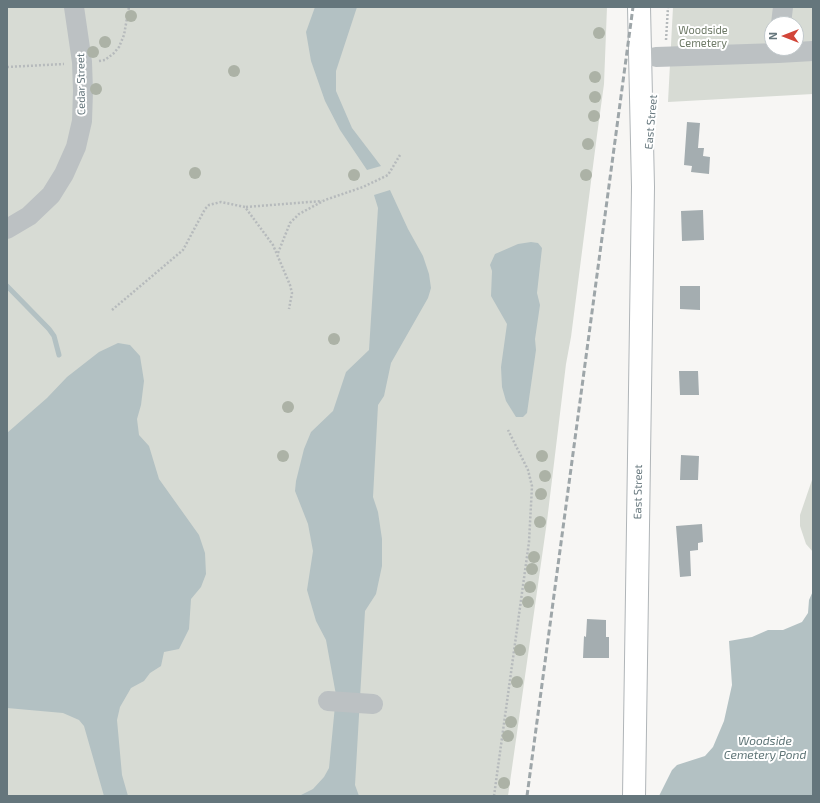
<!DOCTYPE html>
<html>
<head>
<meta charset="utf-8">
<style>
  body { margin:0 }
  #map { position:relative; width:820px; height:803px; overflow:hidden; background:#f7f6f4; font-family:"Exo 2",sans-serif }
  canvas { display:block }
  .frame { position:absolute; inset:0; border:8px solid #65767c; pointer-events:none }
  .north { position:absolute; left:764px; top:16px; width:40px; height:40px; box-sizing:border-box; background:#fff; border:1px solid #c1c8cb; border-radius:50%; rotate:270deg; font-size:11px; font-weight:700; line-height:16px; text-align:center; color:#65767c }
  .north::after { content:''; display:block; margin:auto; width:14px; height:18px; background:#d24539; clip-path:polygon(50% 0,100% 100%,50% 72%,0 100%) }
</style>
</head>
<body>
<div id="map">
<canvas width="820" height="803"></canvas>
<div class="frame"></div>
<div class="north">N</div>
</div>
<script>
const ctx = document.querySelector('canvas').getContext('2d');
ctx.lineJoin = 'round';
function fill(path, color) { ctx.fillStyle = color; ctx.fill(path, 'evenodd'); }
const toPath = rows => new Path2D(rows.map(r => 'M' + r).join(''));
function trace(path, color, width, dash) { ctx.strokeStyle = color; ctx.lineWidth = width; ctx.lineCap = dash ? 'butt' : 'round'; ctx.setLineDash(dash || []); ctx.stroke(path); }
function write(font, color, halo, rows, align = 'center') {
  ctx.font = font + ' "Exo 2",sans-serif'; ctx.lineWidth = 4; ctx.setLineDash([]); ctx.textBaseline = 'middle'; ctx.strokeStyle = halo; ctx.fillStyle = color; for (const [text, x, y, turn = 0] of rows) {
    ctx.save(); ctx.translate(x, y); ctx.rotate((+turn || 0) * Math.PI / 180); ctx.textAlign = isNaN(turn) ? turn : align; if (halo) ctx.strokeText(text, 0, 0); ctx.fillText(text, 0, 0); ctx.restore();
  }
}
fill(toPath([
  [7,7,607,7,604,84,597,135,571,337,566,364,547,521,508,796,7,796],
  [673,7,813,7,813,94,668,102],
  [772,24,796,24,796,48,772,48],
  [813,477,813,552,806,544,800,526,800,515]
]), '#d7dbd4');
fill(toPath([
  [315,7,357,7,336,71,336,91,352,128,381,166,367,170,340,130,325,101,311,61,306,32],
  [390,190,408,229,423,256,429,274,431,288,428,298,391,363,384,396,378,405,373,497,378,512,382,539,382,566,376,594,365,611,355,785,359,796,299,796,313,789,324,777,329,768,336,695,326,640,316,621,307,590,313,551,308,524,295,491,296,481,304,449,311,432,333,411,346,372,369,350,378,208,374,195],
  [531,242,538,243,542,248,537,293,540,305,535,339,536,350,527,413,523,417,516,417,506,401,502,387,501,367,507,324,491,296,492,271,490,265,495,254,518,244],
  [118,343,130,345,140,356,144,381,141,405,137,419,139,435,149,446,159,479,199,535,205,553,206,574,201,587,191,599,189,629,179,649,164,652,161,666,150,673,144,681,131,688,120,707,117,720,122,775,128,796,104,796,84,726,79,720,63,713,7,708,7,433,47,398,67,377,99,352],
  [813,591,813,796,659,796,672,770,677,765,705,756,713,747,724,721,732,685,729,641,752,637,768,630,783,630,802,622,808,613,809,600]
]), '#b3c1c3');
trace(toPath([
  [7,286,49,329,54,336,59,355]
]), '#b3c1c3', 5);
fill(toPath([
  [687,122,700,123,698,148,704,148,703,156,710,157,709,174,691,172,692,166,684,165],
  [703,210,704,240,682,241,681,211],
  [680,286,700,286,700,310,680,309],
  [679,371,698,371,699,395,680,395],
  [681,455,699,456,698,480,680,480],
  [702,524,703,542,698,543,698,550,690,551,691,576,680,577,676,526],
  [587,619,606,620,606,637,609,637,609,658,583,658,584,636,586,637]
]), '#a4adb0');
const major = toPath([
  [634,796,643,187,639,7]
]);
trace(major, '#b0b5b8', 24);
trace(toPath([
  [666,40,668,7],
  [99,61,105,60,114,53,119,47,124,35,129,7],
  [7,67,64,64],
  [246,207,322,201],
  [278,253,290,223,299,214,325,200,363,187,388,175,400,155],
  [112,310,183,250,205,209,209,205,221,202,245,207,273,245,290,285,292,293,289,309],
  [494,796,529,542,532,486,528,470,508,430]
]), '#b6babc', 2.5, [2, 2]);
trace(toPath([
  [781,24,783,7],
  [779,48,778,53,813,51],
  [656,57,778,53],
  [7,229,29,216,51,195,64,174,76,147,82,121,83,91,82,62,74,7],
  [328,701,373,704]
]), '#bcc1c3', 20);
trace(major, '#fff', 22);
trace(toPath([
  [527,796,633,7]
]), '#9ea6a9', 3, [6, 3]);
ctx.fillStyle = '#acb2a6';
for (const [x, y] of [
  [131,16],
  [599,33],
  [105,42],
  [93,52],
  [234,71],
  [595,77],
  [96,89],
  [595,97],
  [594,116],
  [588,144],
  [195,173],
  [354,175],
  [586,175],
  [334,339],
  [288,407],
  [283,456],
  [542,456],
  [545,476],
  [541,494],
  [540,522],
  [534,557],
  [532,569],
  [530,587],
  [528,602],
  [520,650],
  [517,682],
  [511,722],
  [508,736],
  [504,783]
]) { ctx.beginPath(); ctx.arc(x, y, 6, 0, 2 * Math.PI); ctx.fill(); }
write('11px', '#6e7a67', '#fff', [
  ["Woodside",703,30],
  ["Cemetery",703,43]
]);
write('11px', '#65767c', '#fff', [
  ["Cedar Street",81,84,-91],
  ["East Street",651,122,-85],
  ["East Street",638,492,-89]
]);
write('italic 12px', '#5f7577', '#fff', [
  ["Woodside",765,741],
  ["Cemetery Pond",765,755]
]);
</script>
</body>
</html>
